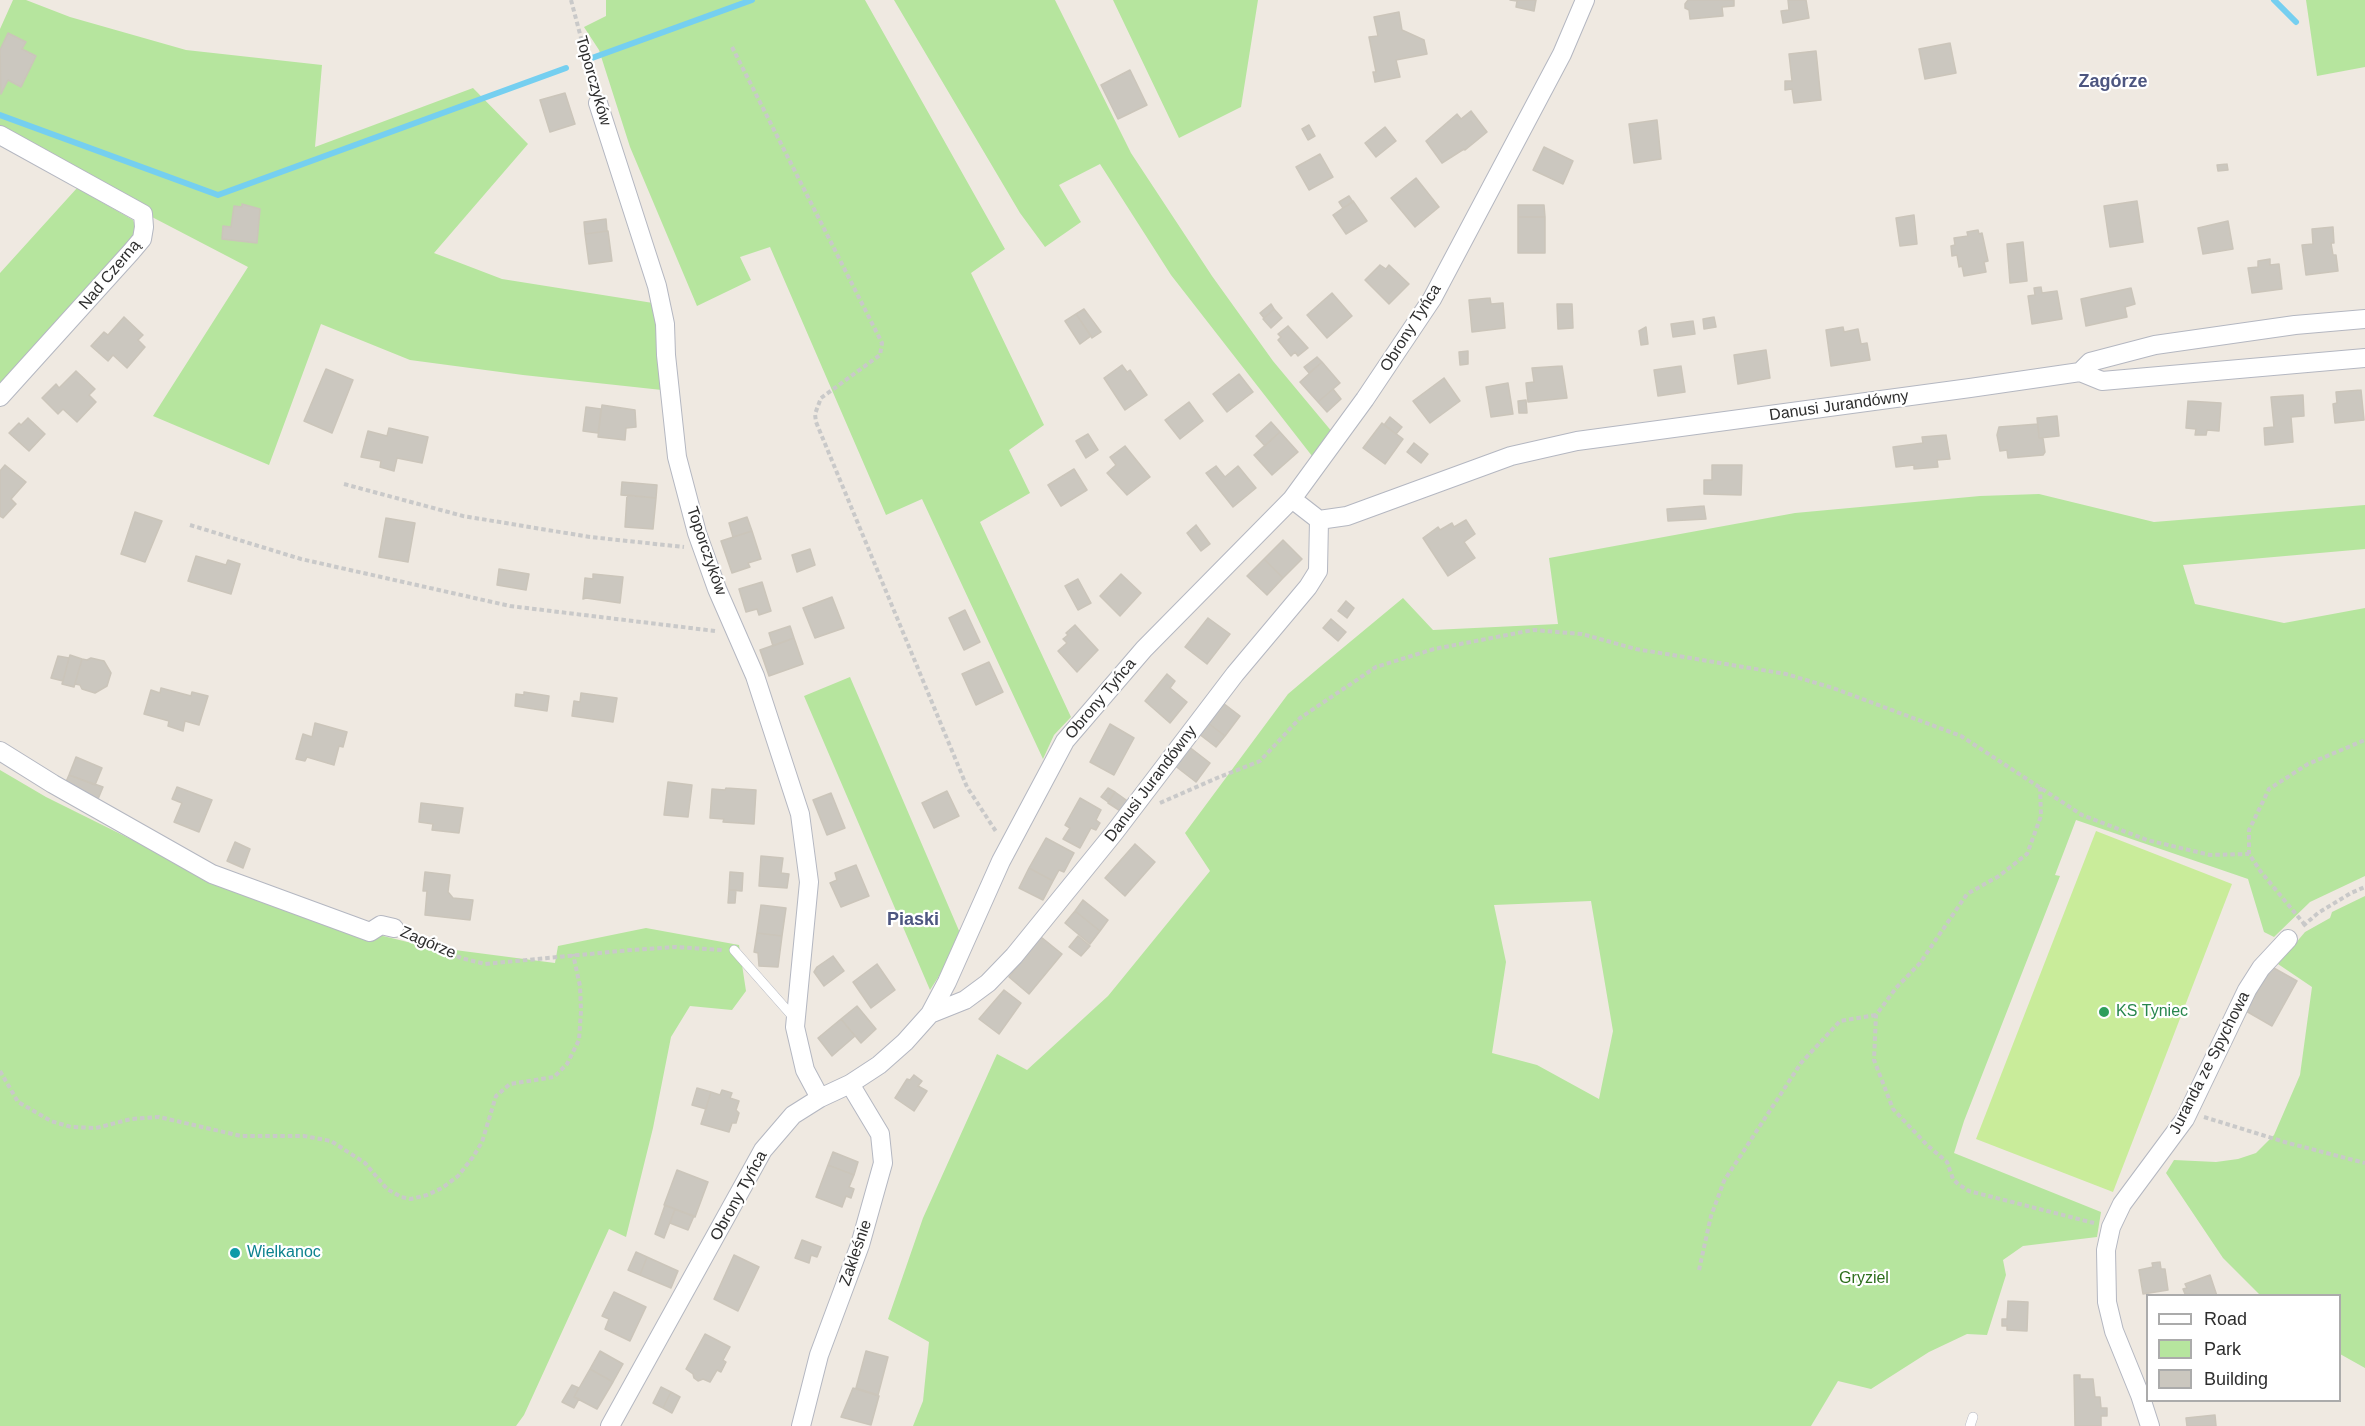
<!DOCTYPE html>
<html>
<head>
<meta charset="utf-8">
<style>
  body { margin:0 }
  #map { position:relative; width:2365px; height:1426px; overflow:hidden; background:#efe9e1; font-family:Helvetica,sans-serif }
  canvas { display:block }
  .legend { position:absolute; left:2146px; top:1294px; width:195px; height:108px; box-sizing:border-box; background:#fff; border:2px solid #ababab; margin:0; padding:8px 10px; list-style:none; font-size:18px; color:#2e2e2e }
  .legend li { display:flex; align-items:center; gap:12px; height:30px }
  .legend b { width:30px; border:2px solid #ababab }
</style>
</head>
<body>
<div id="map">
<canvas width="2365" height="1426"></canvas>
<ul class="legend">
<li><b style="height:8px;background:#fff"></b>Road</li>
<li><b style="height:16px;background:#b6e59e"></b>Park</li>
<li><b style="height:16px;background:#cbc7bf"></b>Building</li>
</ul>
</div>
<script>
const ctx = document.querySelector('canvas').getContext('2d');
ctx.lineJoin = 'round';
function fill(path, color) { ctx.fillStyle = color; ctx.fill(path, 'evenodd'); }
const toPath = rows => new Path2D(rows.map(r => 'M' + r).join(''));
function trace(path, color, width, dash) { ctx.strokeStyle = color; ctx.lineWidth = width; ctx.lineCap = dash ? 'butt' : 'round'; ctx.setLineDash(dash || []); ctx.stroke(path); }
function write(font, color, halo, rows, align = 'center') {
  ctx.font = font + ' Helvetica,sans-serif'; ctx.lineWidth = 4.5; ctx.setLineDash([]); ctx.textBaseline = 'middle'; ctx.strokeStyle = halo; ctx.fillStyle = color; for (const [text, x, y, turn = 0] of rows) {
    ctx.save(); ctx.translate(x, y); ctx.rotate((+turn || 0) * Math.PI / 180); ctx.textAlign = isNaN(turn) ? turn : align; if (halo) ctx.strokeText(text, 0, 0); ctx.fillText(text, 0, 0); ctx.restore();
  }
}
fill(toPath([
  [13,0,26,0,70,17,186,50,322,65,315,147,473,88,528,144,434,253,502,279,653,303,661,333,662,390,523,375,410,360,321,324,269,465,153,416,248,267,152,217,0,130,0,29],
  [606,0,865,0,1005,249,971,273,1044,425,1009,450,1030,493,980,522,1071,717,1054,735,1043,759,922,499,886,515,770,247,740,257,751,280,697,306,630,147,599,50,584,27,606,16],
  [894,0,1055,0,1131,153,1212,276,1273,361,1333,433,1312,456,1171,275,1100,164,1059,185,1081,222,1045,247,1020,213],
  [1113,0,1258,0,1241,107,1179,138],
  [2306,0,2365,0,2365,67,2317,76],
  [77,188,133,220,138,233,0,387,0,273],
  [2039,494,2154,522,2365,505,2365,549,2183,565,2195,604,2284,623,2365,608,2365,876,2310,902,2274,937,2264,932,2248,879,2076,820,2055,875,2060,876,1964,1121,1954,1153,2101,1212,2097,1237,2023,1246,2003,1260,2006,1275,1987,1335,1967,1334,1929,1352,1871,1389,1838,1381,1811,1426,913,1426,923,1401,929,1342,888,1319,923,1218,997,1054,1027,1070,1108,996,1210,871,1185,833,1288,694,1321,666,1403,598,1433,630,1558,624,1549,558,1795,513,1980,496],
  [1591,901,1613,1031,1599,1099,1537,1065,1492,1053,1506,962,1494,905],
  [850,677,960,933,946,965,930,990,804,696],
  [0,770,46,797,199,873,342,926,424,946,555,963,558,946,646,928,739,945,746,991,732,1010,690,1006,671,1037,653,1128,626,1237,609,1229,524,1415,516,1426,0,1426],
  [2365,896,2365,1368,2340,1354,2340,1296,2260,1295,2223,1258,2166,1173,2174,1160,2216,1162,2238,1159,2256,1153,2274,1135,2300,1075,2312,987,2278,964,2305,932,2330,918,2332,912]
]), '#b6e59e');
fill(toPath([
  [2096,831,2232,884,2113,1192,1976,1139]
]), '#c9ec9a');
trace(toPath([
  [2274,0,2296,22],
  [592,58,752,0],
  [0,115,218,195,566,68]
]), '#75cff0', 6);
const building = toPath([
  [1510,0,1536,0,1534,11,1516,7,1517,1,1510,0],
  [1688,0,1734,0,1734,6,1722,7,1723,16,1690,19,1689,10,1685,8,1685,4,1688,0],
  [1788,0,1806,0,1809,18,1783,23,1781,11,1789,10,1788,0],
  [1399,12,1402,30,1424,40,1427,54,1396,60,1400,77,1375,82,1373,72,1376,72,1369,37,1378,36,1374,17,1399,12],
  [8,33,26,42,22,49,36,56,21,87,8,80,1,94,0,50,8,33],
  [1950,43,1956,73,1925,79,1919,49,1950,43],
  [1816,51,1821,100,1794,103,1792,89,1785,90,1785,81,1792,81,1789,54,1816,51],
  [1130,70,1147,105,1118,119,1101,85,1130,70],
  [565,93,575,124,550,132,540,100,565,93],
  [1471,111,1487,132,1465,150,1464,149,1442,163,1426,141,1457,114,1461,119,1471,111],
  [1657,120,1661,159,1634,163,1629,124,1657,120],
  [1309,125,1315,136,1308,140,1302,129,1309,125],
  [1385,127,1396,141,1376,157,1365,143,1385,127],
  [1544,147,1573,161,1563,184,1533,170,1544,147],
  [1320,154,1333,177,1309,190,1296,167,1320,154],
  [2227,164,2228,170,2218,171,2217,165,2227,164],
  [1416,178,1439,207,1415,227,1391,198,1416,178],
  [1349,196,1353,202,1343,208,1339,202,1349,196],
  [1353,201,1367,221,1346,234,1333,215,1353,201],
  [2137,201,2143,242,2110,247,2104,206,2137,201],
  [242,204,260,209,257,243,222,239,223,226,231,227,234,206,242,207,242,204],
  [1518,205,1544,205,1545,217,1518,217,1518,205],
  [1914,215,1917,244,1900,246,1896,218,1914,215],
  [1518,217,1545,217,1545,253,1518,253,1518,217],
  [606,219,607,231,585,234,584,222,606,219],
  [2228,221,2233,249,2203,254,2198,228,2228,221],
  [2333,227,2334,243,2331,243,2333,255,2336,255,2338,271,2306,275,2302,245,2313,244,2312,229,2333,227],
  [1978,230,1979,234,1982,233,1988,261,1984,262,1986,272,1964,276,1962,266,1959,267,1957,255,1952,256,1951,246,1955,245,1954,238,1968,236,1967,232,1978,230],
  [608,231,612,261,589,264,585,234,608,231],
  [2023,242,2027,281,2010,283,2007,244,2023,242],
  [2270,259,2270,265,2279,264,2282,289,2252,293,2248,268,2258,267,2258,261,2270,259],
  [1380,265,1386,269,1389,265,1409,284,1389,304,1365,280,1380,265],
  [2041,287,2042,293,2057,291,2062,319,2032,324,2028,296,2035,295,2034,288,2041,287],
  [2131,288,2135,304,2125,307,2127,317,2086,326,2081,299,2131,288],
  [1332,293,1352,316,1327,338,1307,315,1332,293],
  [1490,298,1491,304,1503,303,1505,328,1472,332,1469,300,1490,298],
  [1271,304,1274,309,1264,318,1260,313,1271,304],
  [1557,304,1572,304,1573,328,1558,329,1557,304],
  [1084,309,1101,332,1092,338,1076,314,1084,309],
  [1274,309,1282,318,1271,328,1263,319,1274,309],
  [1076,314,1091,336,1080,344,1065,321,1076,314],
  [124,317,143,335,138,340,145,347,127,368,113,355,108,361,91,346,104,332,108,335,124,317],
  [1714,317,1716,327,1704,329,1703,319,1714,317],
  [1693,321,1695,334,1673,337,1671,324,1693,321],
  [1288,326,1308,348,1298,356,1295,352,1291,356,1278,340,1281,337,1278,334,1288,326],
  [1646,327,1648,344,1641,345,1639,331,1646,327],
  [1843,327,1844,332,1858,329,1861,344,1867,343,1870,360,1831,366,1826,330,1843,327],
  [1766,350,1770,378,1738,384,1734,355,1766,350],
  [1468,351,1468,364,1460,365,1459,352,1468,351],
  [1317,357,1322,362,1309,373,1304,367,1317,357],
  [1322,362,1340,383,1318,402,1300,382,1322,362],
  [1122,365,1127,372,1130,370,1147,395,1125,410,1104,378,1122,365],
  [1562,366,1567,398,1528,402,1526,383,1534,382,1532,368,1562,366],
  [1681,366,1685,392,1658,396,1654,370,1681,366],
  [326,369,353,380,332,433,304,421,326,369],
  [76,371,95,389,89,395,96,402,77,422,63,409,58,414,42,398,56,384,59,388,76,371],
  [1239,374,1253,392,1227,412,1213,394,1239,374],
  [1444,378,1460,401,1430,423,1413,401,1444,378],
  [1508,383,1513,414,1491,417,1486,387,1508,383],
  [1333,389,1341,399,1327,412,1318,402,1333,389],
  [2361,390,2364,420,2335,423,2333,404,2337,403,2336,392,2361,390],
  [2303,395,2304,416,2291,417,2293,442,2265,445,2264,428,2274,427,2271,397,2303,395],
  [1526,400,1527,413,1519,413,1518,401,1526,400],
  [2188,401,2221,403,2219,431,2207,430,2206,435,2195,435,2196,429,2186,428,2188,401],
  [1189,402,1203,421,1180,439,1165,420,1189,402],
  [602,405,635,410,636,427,626,428,625,440,598,437,602,405],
  [586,407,601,409,598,433,583,431,586,407],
  [2057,416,2059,436,2039,438,2037,418,2057,416],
  [1390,417,1402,427,1396,434,1384,425,1390,417],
  [28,418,45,434,29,451,9,433,19,423,21,425,28,418],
  [1271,422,1280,432,1265,446,1256,436,1271,422],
  [1382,423,1403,439,1385,464,1363,448,1382,423],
  [2038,424,2039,438,2043,438,2045,452,2043,455,2008,458,2007,450,2000,451,1997,435,1999,427,2038,424],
  [389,428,428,437,422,463,397,458,394,471,380,467,381,461,361,457,368,431,387,436,389,428],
  [1280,432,1298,452,1272,475,1254,455,1280,432],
  [1088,434,1098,450,1086,458,1076,441,1088,434],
  [1946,435,1950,459,1937,460,1938,467,1914,469,1914,465,1896,467,1893,447,1923,443,1922,437,1946,435],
  [1414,443,1428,454,1421,463,1407,452,1414,443],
  [1125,446,1150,477,1127,495,1107,473,1116,465,1110,457,1125,446],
  [5,465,26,482,11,499,16,504,3,518,0,516,0,471,5,465],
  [1712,465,1742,465,1741,495,1704,494,1704,480,1712,480,1712,465],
  [1216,466,1225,477,1238,466,1256,488,1233,507,1206,473,1216,466],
  [1074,469,1087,490,1061,506,1048,485,1074,469],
  [622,482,657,485,656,498,621,495,622,482],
  [627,495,656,498,653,529,625,527,627,495],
  [1704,506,1706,519,1668,521,1667,509,1704,506],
  [135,512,162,521,145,562,121,554,135,512],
  [747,517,752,531,733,537,729,523,747,517],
  [386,518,415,523,408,562,379,557,386,518],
  [1466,520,1475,534,1464,542,1475,558,1448,576,1423,538,1438,527,1440,530,1452,523,1454,527,1466,520],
  [1196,525,1210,544,1201,551,1187,533,1196,525],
  [752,531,761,559,748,563,750,567,732,573,721,541,752,531],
  [1283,540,1302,559,1283,578,1264,559,1283,540],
  [810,549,815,565,797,572,792,555,810,549],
  [196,556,226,565,228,560,240,564,231,594,188,581,196,556],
  [1264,559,1283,578,1267,595,1247,576,1264,559],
  [499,569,529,574,526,590,497,585,499,569],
  [593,574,623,577,620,603,586,598,583,599,585,578,593,579,593,574],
  [1121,574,1141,593,1120,616,1100,596,1121,574],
  [1078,579,1091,603,1078,610,1065,586,1078,579],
  [762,582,771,611,759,615,757,609,746,612,739,589,762,582],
  [832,597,844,628,815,638,803,608,832,597],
  [1346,601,1354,608,1347,618,1338,611,1346,601],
  [965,610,980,642,964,650,949,618,965,610],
  [1208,618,1230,634,1207,664,1185,647,1208,618],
  [1331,619,1346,632,1338,641,1323,628,1331,619],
  [1075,625,1098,650,1077,672,1058,651,1067,643,1063,639,1068,635,1066,633,1075,625],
  [790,626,794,638,773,646,769,633,790,626],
  [794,638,803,664,769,676,760,650,794,638],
  [70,655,82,659,74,687,62,684,70,655],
  [58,656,69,658,63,681,51,678,58,656],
  [91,658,104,661,111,673,107,686,95,693,82,689,80,685,75,684,82,659,87,660,91,658],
  [989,662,1003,692,976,705,962,674,989,662],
  [1167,674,1175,681,1170,688,1187,702,1170,723,1145,701,1167,674],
  [161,688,191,696,192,692,208,696,199,725,185,721,183,731,168,726,169,721,144,714,151,690,160,693,161,688],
  [524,692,549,696,547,711,515,706,516,694,524,695,524,692],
  [581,693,617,698,613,722,572,716,574,701,580,702,581,693],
  [1223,703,1240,716,1225,736,1208,723,1223,703],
  [315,723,347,732,343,747,339,746,334,765,307,757,305,761,296,759,303,734,312,737,315,723],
  [1208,723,1225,736,1216,747,1199,734,1208,723],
  [1110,724,1134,738,1114,775,1090,762,1110,724],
  [1188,746,1210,763,1196,782,1174,765,1188,746],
  [76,757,102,768,95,785,69,775,76,757],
  [69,775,103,787,98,799,65,784,69,775],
  [668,782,692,785,688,817,664,815,668,782],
  [177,787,212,800,199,832,174,822,182,803,172,799,177,787],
  [726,788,756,790,754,824,723,822,724,819,710,818,712,789,725,790,726,788],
  [1108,788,1115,792,1108,802,1101,797,1108,788],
  [947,791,959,816,934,828,922,803,947,791],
  [1115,792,1129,802,1122,812,1108,803,1115,792],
  [831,793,845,828,827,835,813,800,831,793],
  [1080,798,1101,810,1096,820,1100,823,1096,830,1091,828,1080,848,1063,839,1070,828,1065,825,1080,798],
  [421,803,463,808,459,833,432,830,433,824,419,822,421,803],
  [1046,838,1074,853,1064,872,1059,870,1053,881,1029,868,1046,838],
  [235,842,250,849,243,868,227,861,235,842],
  [1135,844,1155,862,1125,896,1105,878,1135,844],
  [761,856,783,858,781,873,789,874,787,888,759,886,761,856],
  [856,865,869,896,841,907,830,883,837,880,835,873,856,865],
  [1029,868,1053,881,1043,900,1019,888,1029,868],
  [425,872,450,875,448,892,453,898,473,900,470,920,425,915,427,891,423,891,425,872],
  [730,872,743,873,742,891,729,890,730,872],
  [729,890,736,890,735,903,728,903,729,890],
  [1083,900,1108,920,1100,931,1075,911,1083,900],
  [761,905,786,908,782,936,757,933,761,905],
  [1075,911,1100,931,1090,944,1065,923,1075,911],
  [757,933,782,936,778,967,759,966,758,953,754,952,757,933],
  [1078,936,1090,946,1081,956,1069,947,1078,936],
  [1041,937,1062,954,1029,994,1009,977,1041,937],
  [833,956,844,971,824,986,814,972,817,967,833,956],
  [877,964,895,990,871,1008,853,982,877,964],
  [2272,967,2297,981,2272,1026,2246,1011,2272,967],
  [1004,990,1021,1003,999,1034,979,1019,1004,990],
  [857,1006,876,1029,861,1043,841,1019,857,1006],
  [841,1019,855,1036,832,1056,818,1038,841,1019],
  [914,1075,922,1081,918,1086,927,1091,914,1111,895,1098,907,1079,910,1080,914,1075],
  [697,1088,711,1092,706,1109,692,1105,697,1088],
  [722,1090,732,1093,730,1098,739,1101,736,1110,739,1113,736,1123,732,1123,729,1132,701,1124,711,1092,720,1095,722,1090],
  [833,1152,858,1162,854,1175,828,1165,833,1152],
  [828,1165,854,1175,849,1187,854,1189,851,1198,846,1196,842,1207,816,1197,828,1165],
  [677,1170,708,1182,695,1217,664,1205,677,1170],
  [665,1205,675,1209,664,1238,655,1234,665,1205],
  [675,1209,694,1216,688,1230,670,1223,675,1209],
  [802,1240,821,1247,817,1257,811,1255,809,1263,795,1258,802,1240],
  [636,1252,647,1257,640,1275,628,1270,636,1252],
  [734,1255,759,1267,738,1311,714,1299,734,1255],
  [647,1257,678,1271,671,1288,640,1275,647,1257],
  [2160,1262,2161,1269,2165,1269,2168,1290,2143,1294,2139,1270,2153,1267,2152,1263,2160,1262],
  [2210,1275,2217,1296,2185,1294,2183,1289,2187,1288,2185,1284,2210,1275],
  [614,1292,646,1307,630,1341,605,1329,609,1319,602,1316,614,1292],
  [2008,1301,2028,1302,2027,1331,2007,1330,2007,1326,2002,1326,2002,1319,2007,1319,2008,1301],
  [705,1334,730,1347,723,1360,726,1362,721,1372,717,1370,710,1382,703,1379,698,1381,694,1378,693,1374,686,1369,705,1334],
  [600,1351,623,1364,613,1382,590,1369,600,1351],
  [866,1351,888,1357,878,1395,856,1388,866,1351],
  [590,1369,613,1382,597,1409,574,1397,590,1369],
  [2074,1375,2080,1375,2080,1379,2093,1379,2095,1397,2100,1397,2101,1408,2107,1408,2107,1416,2101,1416,2101,1426,2075,1426,2074,1375],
  [572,1385,579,1388,574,1397,579,1399,574,1408,562,1402,572,1385],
  [661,1387,671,1392,663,1408,653,1403,661,1387],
  [853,1388,879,1396,871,1425,841,1417,853,1388],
  [671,1392,680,1397,672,1413,663,1408,671,1392],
  [2215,1415,2216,1426,2187,1426,2186,1418,2215,1415]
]);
fill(building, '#cbc7bf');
trace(building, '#cbc5ba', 1.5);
const service = toPath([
  [734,950,794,1018],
  [1970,1426,1973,1417]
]);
const minor = toPath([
  [598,103,657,286,665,324,666,355,677,457,697,533,717,589,755,676,800,814,809,882,795,1027,805,1070,820,1098],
  [0,135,143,214,144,227,142,239,131,252,0,397],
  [2080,372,2102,381,2365,358],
  [1292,499,1319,520,1347,516,1511,456,1577,441,1970,388,2080,372,2090,362,2155,345,2295,325,2365,319],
  [0,751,53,784,212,874,370,932,381,925,394,928],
  [930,1014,965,1000,988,983,1014,956,1114,833,1235,674,1308,587,1318,571,1319,520],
  [610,1426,763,1150,793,1115,820,1098,850,1084,879,1065,905,1042,930,1014,947,982,1001,861,1065,741,1144,649,1292,499,1365,399,1432,299,1562,54,1585,0],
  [801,1426,819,1355,860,1245,883,1163,880,1134,850,1084],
  [2150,1426,2140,1395,2114,1331,2107,1302,2106,1250,2111,1227,2122,1204,2185,1119,2247,990,2261,968,2288,939]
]);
trace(service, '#b4b7c1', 10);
trace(minor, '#b4b7c1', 20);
trace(toPath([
  [571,0,594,87],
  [732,47,882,343,880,355,821,398,815,414,816,422,967,787,997,833],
  [344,484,463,516,590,537,684,547],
  [190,525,301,559,510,606,715,631],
  [2040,787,2041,816,2027,854,1999,876,1967,894,1920,963,1896,988,1876,1015,1874,1060,1893,1109,1927,1145,1947,1162,1953,1179,1958,1184,1969,1191,2094,1223],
  [1160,803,1217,778,1260,761,1300,718,1376,667,1434,649,1533,630,1582,634,1636,649,1786,674,1833,688,1961,736,2082,815,2147,840,2210,855,2249,854],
  [2305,925,2261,872,2249,854,2249,830,2269,789,2308,764,2365,740],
  [2303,926,2318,913,2351,893,2365,887],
  [409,934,461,958,485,964,631,950,675,947,722,950],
  [0,1071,18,1102,51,1121,71,1127,96,1128,131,1119,159,1117,241,1136,304,1136,331,1141,365,1163,387,1189,401,1197,411,1199,427,1195,442,1188,458,1176,473,1157,482,1142,496,1096,510,1084,554,1077,567,1064,579,1040,581,1011,580,986,573,954],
  [2204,1117,2288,1143,2365,1163],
  [1699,1270,1711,1216,1724,1181,1801,1063,1840,1021,1876,1015]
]), '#c9c9c9', 4, [4.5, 3]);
trace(service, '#fff', 9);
trace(minor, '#fff', 18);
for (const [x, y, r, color] of [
  [2104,1012,6,"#2e9e5b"],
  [235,1253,6,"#0f9aa8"]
]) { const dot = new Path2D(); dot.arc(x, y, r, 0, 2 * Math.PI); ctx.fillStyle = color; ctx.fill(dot); trace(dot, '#fff', 2); }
write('16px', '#2e2e2e', '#fff', [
  ["Toporczyków",593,81,74],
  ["Nad Czerną",110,275,-50],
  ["Obrony Tyńca",1411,328,-58],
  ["Danusi Jurandówny",1839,406,-8],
  ["Toporczyków",706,551,71],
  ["Obrony Tyńca",1101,699,-50],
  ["Danusi Jurandówny",1151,784,-53],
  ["Zagórze",428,943,23],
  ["Juranda ze Spychowa",2210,1063,-63],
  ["Obrony Tyńca",739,1196,-61],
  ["Zakleśnie",856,1253,-71]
]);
write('16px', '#27864d', '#fff', [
  ["KS Tyniec",2116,1012]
], 'left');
write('16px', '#0d838f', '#fff', [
  ["Wielkanoc",247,1253]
], 'left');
write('16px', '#2c6e1b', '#fff', [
  ["Gryziel",1864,1279]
]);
write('bold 18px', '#4d5680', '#fff', [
  ["Zagórze",2113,82],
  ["Piaski",913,920]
]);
</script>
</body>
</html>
